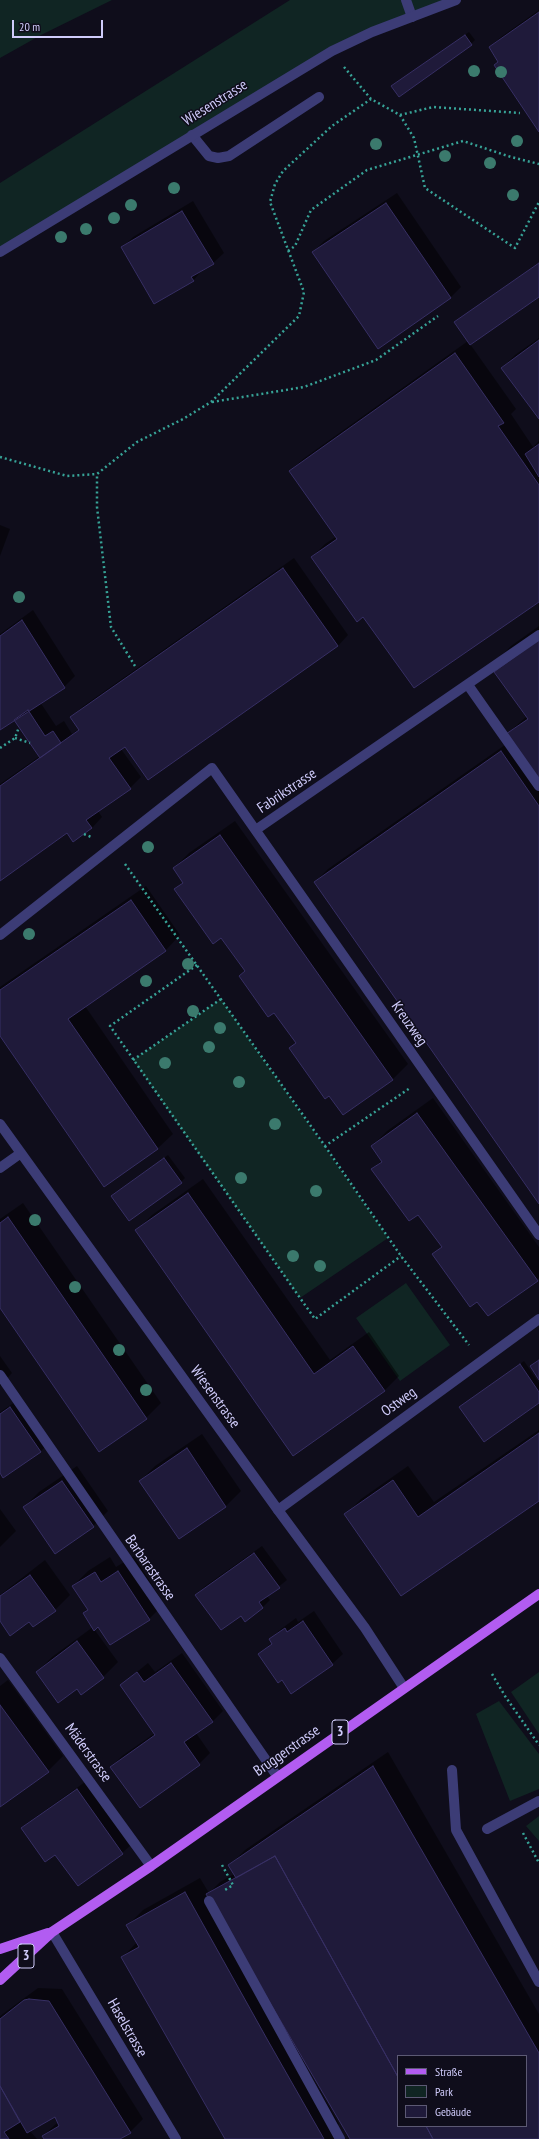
<!DOCTYPE html>
<html>
<head>
<meta charset="utf-8">
<style>
  body { margin:0 }
  #map { position:relative; width:539px; height:2139px; overflow:hidden; background:#0f0d1b; font-family:"PT Sans Narrow",sans-serif }
  canvas { display:block }
  .legend { position:absolute; left:397px; top:2055px; width:130px; height:72px; box-sizing:border-box; background:#0f0d1b; border:1px solid #5c5974; margin:0; padding:5px 7px; list-style:none; font-size:12px; color:#cfcbfa }
  .legend li { display:flex; align-items:center; gap:8px; height:20px }
  .legend b { width:20px; border:1px solid #5c5974 }
  .scale { position:absolute; left:12px; top:20px; width:91px; height:18px; box-sizing:border-box; border:2px solid #cfcbfa; border-top:0; padding-left:5px; font-size:12px; line-height:14px; white-space:nowrap; color:#cfcbfa; -webkit-text-stroke:3px #0f0d1b; paint-order:stroke }
</style>
</head>
<body>
<div id="map">
<canvas width="539" height="2139"></canvas>
<ul class="legend">
<li><b style="height:5px;background:#b25cf1"></b>Straße</li>
<li><b style="height:11px;background:#102523"></b>Park</li>
<li><b style="height:11px;background:#1f1a3a"></b>Gebäude</li>
</ul>
<div class="scale">20 m</div>
</div>
<script>
const ctx = document.querySelector('canvas').getContext('2d');
ctx.lineJoin = 'round';
function fill(path, color) { ctx.fillStyle = color; ctx.fill(path, 'evenodd'); }
const toPath = rows => new Path2D(rows.map(r => 'M' + r).join(''));
function trace(path, color, width, dash) { ctx.strokeStyle = color; ctx.lineWidth = width; ctx.lineCap = dash ? 'butt' : 'round'; ctx.setLineDash(dash || []); ctx.stroke(path); }
function write(font, color, halo, rows, align = 'center') {
  ctx.font = font + ' "PT Sans Narrow",sans-serif'; ctx.lineWidth = 3; ctx.setLineDash([]); ctx.textBaseline = 'middle'; ctx.strokeStyle = halo; ctx.fillStyle = color; for (const [text, x, y, turn = 0] of rows) {
    ctx.save(); ctx.translate(x, y); ctx.rotate((+turn || 0) * Math.PI / 180); ctx.textAlign = isNaN(turn) ? turn : align; if (halo) ctx.strokeText(text, 0, 0); ctx.fillText(text, 0, 0); ctx.restore();
  }
}
fill(toPath([
  [0,0,112,0,41,35,0,58],
  [290,0,456,0,372,32,0,252,0,183],
  [221,999,388,1238,300,1298,133,1060],
  [406,1283,450,1345,400,1381,356,1318],
  [539,1672,539,1734,511,1692],
  [499,1701,539,1754,539,1789,510,1801,476,1714],
  [539,1816,539,1841,526,1826]
]), '#102523');
fill(toPath([
  [539,10,539,130,490,47,501,37],
  [469,32,475,40,471,44,392,86],
  [397,193,461,287,451,297,378,347,313,252,324,241],
  [193,201,224,253,213,263,203,269,193,281,123,247,133,237],
  [539,263,539,296,470,344,516,409,511,414,533,447,539,441,539,601,364,615,312,557,325,544,337,536,290,471,303,459,468,341,459,319],
  [539,338,539,418,502,368,515,355],
  [0,525,10,529,0,556],
  [294,558,348,635,338,646,121,749,141,777,130,788,98,811,102,817,92,828,68,832,0,880,0,784,40,756,14,718,0,729,0,634,33,610,75,676,64,687,40,702,56,726,64,721,72,734,79,729,72,717,82,707],
  [539,626,539,1203,315,882,328,869,512,740,507,734,527,716,496,661,511,646],
  [235,821,408,1064,393,1079,344,1114,290,1048,297,1042,221,937,176,889,184,881,174,868,189,853],
  [146,886,180,935,166,950,85,1006,173,1134,158,1148,0,1034,0,987],
  [433,1098,539,1247,539,1278,537,1280,478,1301,434,1255,442,1246,418,1213,373,1169,382,1160,372,1146,387,1131],
  [168,1155,185,1178,181,1182,116,1192],
  [203,1179,330,1360,369,1332,399,1376,385,1390,294,1454,137,1230,152,1215],
  [23,1203,161,1403,146,1418,99,1450,0,1306,0,1219],
  [0,1356,12,1373,0,1386],
  [524,1361,539,1383,539,1401,461,1407],
  [18,1400,48,1444,41,1451,0,1471,0,1412],
  [539,1430,539,1500,401,1595,346,1514,361,1499,408,1466,434,1502],
  [202,1434,241,1491,226,1506,179,1538,140,1481,155,1466],
  [77,1466,108,1511,93,1526,24,1507,39,1492],
  [0,1509,16,1531,0,1547],
  [262,1546,287,1580,267,1596,270,1600,262,1608,241,1614,196,1595,204,1587],
  [134,1556,164,1604,149,1619,110,1644,99,1626,94,1629,118,1662,103,1677,77,1688,37,1672,52,1657,93,1627,84,1613,88,1609,73,1586,88,1571,110,1557,116,1567],
  [45,1560,70,1595,55,1610,33,1626,29,1621,0,1620,0,1595],
  [314,1611,343,1654,332,1664,282,1679,260,1654,272,1642,270,1639,281,1629,296,1618,298,1622],
  [182,1653,223,1711,213,1721,196,1733,210,1753,199,1764,140,1807,111,1767,122,1756,155,1733,121,1685,148,1663,155,1672],
  [8,1680,63,1756,48,1771,0,1806,0,1686],
  [388,1752,539,2014,539,2139,351,2139,302,2055,300,2056,339,2124,333,2130,338,2139,226,2139,122,1958,137,1942,128,1925,143,1910,200,1878,209,1893,220,1882,234,1874,230,1865,245,1850],
  [398,2056,526,2056,526,2126,398,2126],
  [85,1782,130,1846,122,1853,55,1853,23,1828,30,1821],
  [38,1988,62,1989,143,2119,130,2132,119,2139,45,2139,43,2136,58,2122,55,2115,29,2130,37,2139,0,2139,0,2016]
]), '#0007');
const building = toPath([
  [539,12,539,132,494,65,498,62,489,47,539,12],
  [465,35,472,45,399,97,391,86,465,35],
  [386,203,451,298,378,349,312,252,386,203],
  [182,211,214,264,191,277,194,281,154,304,121,247,182,211],
  [539,263,539,297,470,345,454,322,539,263],
  [539,340,539,419,501,368,539,340],
  [455,353,504,423,498,426,539,485,539,602,414,688,363,617,357,622,311,557,337,539,289,471,455,353],
  [539,444,539,477,525,454,539,444],
  [283,568,338,646,148,780,125,747,109,758,131,789,86,820,92,828,73,842,67,833,0,881,0,786,79,730,70,717,283,568],
  [22,620,65,688,0,730,0,636,22,620],
  [539,639,539,780,506,734,528,719,494,672,539,639],
  [28,710,45,736,53,731,61,743,40,758,14,720,28,710],
  [501,751,539,806,539,1204,314,882,501,751],
  [220,835,393,1080,343,1115,329,1096,325,1099,289,1048,296,1043,274,1013,268,1017,239,976,245,971,221,938,213,944,174,889,183,883,173,868,220,835],
  [131,900,166,951,68,1019,158,1149,104,1187,0,1036,0,990,131,900],
  [417,1113,538,1281,488,1316,477,1302,470,1307,432,1254,442,1247,418,1215,409,1221,371,1169,382,1162,371,1146,417,1113],
  [164,1158,182,1183,129,1221,111,1196,164,1158],
  [188,1193,314,1374,353,1346,385,1391,293,1456,135,1230,188,1193],
  [8,1217,147,1419,99,1452,0,1308,0,1223,8,1217],
  [539,1360,539,1380,530,1366,539,1360],
  [520,1364,539,1392,539,1403,484,1442,459,1407,520,1364],
  [10,1407,41,1452,3,1478,0,1473,0,1414,10,1407],
  [539,1433,539,1501,401,1596,344,1514,393,1480,418,1517,539,1433],
  [187,1448,226,1507,179,1539,139,1481,187,1448],
  [62,1481,94,1527,55,1554,23,1507,62,1481],
  [254,1553,280,1588,259,1602,263,1608,245,1622,241,1616,221,1630,195,1595,254,1553],
  [118,1571,150,1620,110,1645,98,1627,94,1631,83,1613,88,1610,72,1586,95,1572,101,1582,118,1571],
  [30,1575,56,1611,33,1627,29,1622,10,1636,0,1621,0,1596,30,1575],
  [303,1621,333,1665,291,1694,282,1680,278,1683,258,1654,272,1644,269,1639,285,1628,287,1632,303,1621],
  [77,1641,104,1678,81,1695,77,1689,58,1703,36,1672,77,1641],
  [171,1663,213,1722,184,1742,200,1765,140,1808,110,1767,155,1735,120,1685,137,1672,144,1682,171,1663],
  [0,1705,49,1772,0,1807,0,1705],
  [373,1766,539,2053,539,2139,433,2139,426,2126,526,2126,526,2056,398,2056,398,2077,275,1856,236,1878,228,1865,373,1766],
  [77,1789,123,1854,78,1886,55,1855,45,1862,21,1828,77,1789],
  [275,1856,398,2077,398,2126,426,2126,433,2139,350,2139,206,1894,275,1856],
  [185,1892,267,2039,324,2139,225,2139,121,1957,139,1947,126,1925,185,1892],
  [29,1999,49,2001,131,2133,120,2139,44,2139,42,2136,59,2126,55,2117,27,2133,0,2086,0,2019,24,2000,29,1999],
  [0,2086,20,2122,4,2132,9,2139,0,2139,0,2086]
]);
fill(building, '#1f1a3a');
trace(building, '#372f64', 1);
trace(toPath([
  [344,67,371,99,400,115,433,107,520,113],
  [400,115,414,138,425,188,515,248,539,202],
  [288,251,295,246,311,210,367,170,463,141,511,157,539,164],
  [212,402,304,387,376,360,438,316],
  [0,457,67,476,97,474],
  [135,666,111,627,97,507,97,474,137,442,183,419,211,402,299,316,304,292,270,202,275,184,283,171,332,126,371,99],
  [15,738,30,743],
  [0,748,15,738,19,727],
  [84,834,91,837],
  [125,864,325,1146,410,1088],
  [197,965,110,1026,300,1298,315,1319,401,1256],
  [133,1060,221,999],
  [325,1146,401,1256,469,1345],
  [492,1674,505,1696,539,1745],
  [523,1833,539,1863],
  [222,1865,233,1885,225,1890]
]), '#37a397', 2.5, [2, 3]);
trace(toPath([
  [406,0,412,17],
  [192,135,209,156,218,158,229,156,319,97],
  [468,685,539,786],
  [278,1510,539,1319],
  [209,1901,340,2139]
]), '#3c3c76', 10);
trace(toPath([
  [0,252,332,51,372,32,456,0],
  [257,829,539,635],
  [0,935,212,768,539,1235],
  [0,1124,278,1510,365,1628,404,1688],
  [0,1168,21,1153],
  [0,1375,277,1776],
  [0,1658,151,1866],
  [452,1770,456,1830,539,1982],
  [487,1829,539,1801],
  [52,1932,176,2139]
]), '#3c3c76', 10);
trace(toPath([
  [0,1949,48,1933],
  [0,1980,52,1932,151,1866,539,1594]
]), '#b25cf1', 10);
ctx.fillStyle = '#3b7a6d';
for (const [x, y] of [
  [474,71],
  [501,72],
  [517,141],
  [376,144],
  [445,156],
  [490,163],
  [174,188],
  [513,195],
  [131,205],
  [114,218],
  [86,229],
  [61,237],
  [19,597],
  [148,847],
  [29,934],
  [188,964],
  [146,981],
  [193,1011],
  [220,1028],
  [209,1047],
  [165,1063],
  [239,1082],
  [275,1124],
  [241,1178],
  [316,1191],
  [35,1220],
  [293,1256],
  [320,1266],
  [75,1287],
  [119,1350],
  [146,1390]
]) { ctx.beginPath(); ctx.arc(x, y, 6, 0, 2 * Math.PI); ctx.fill(); }
for (const [x, y, w] of [
  [340,1732,16],
  [26,1956,16]
]) { const box = new Path2D(); box.roundRect(x - w / 2, y - 12, w, 24, 3); ctx.fillStyle = '#0f0d1b'; ctx.fill(box); trace(box, '#cfcbfa', 1); }
write('bold 14px', '#cfcbfa', null, [
  ["3",340,1732],
  ["3",26,1956]
]);
write('15px', '#cfcbfa', '#0f0d1b', [
  ["Wiesenstrasse",215,103,-32],
  ["Fabrikstrasse",287,791,-34],
  ["Kreuzweg",409,1024,55],
  ["Wiesenstrasse",215,1397,54],
  ["Ostweg",399,1402,-36],
  ["Barbarastrasse",150,1568,55],
  ["Bruggerstrasse",287,1751,-35],
  ["Mäderstrasse",88,1753,54],
  ["Haselstrasse",127,2028,60]
]);
</script>
</body>
</html>
